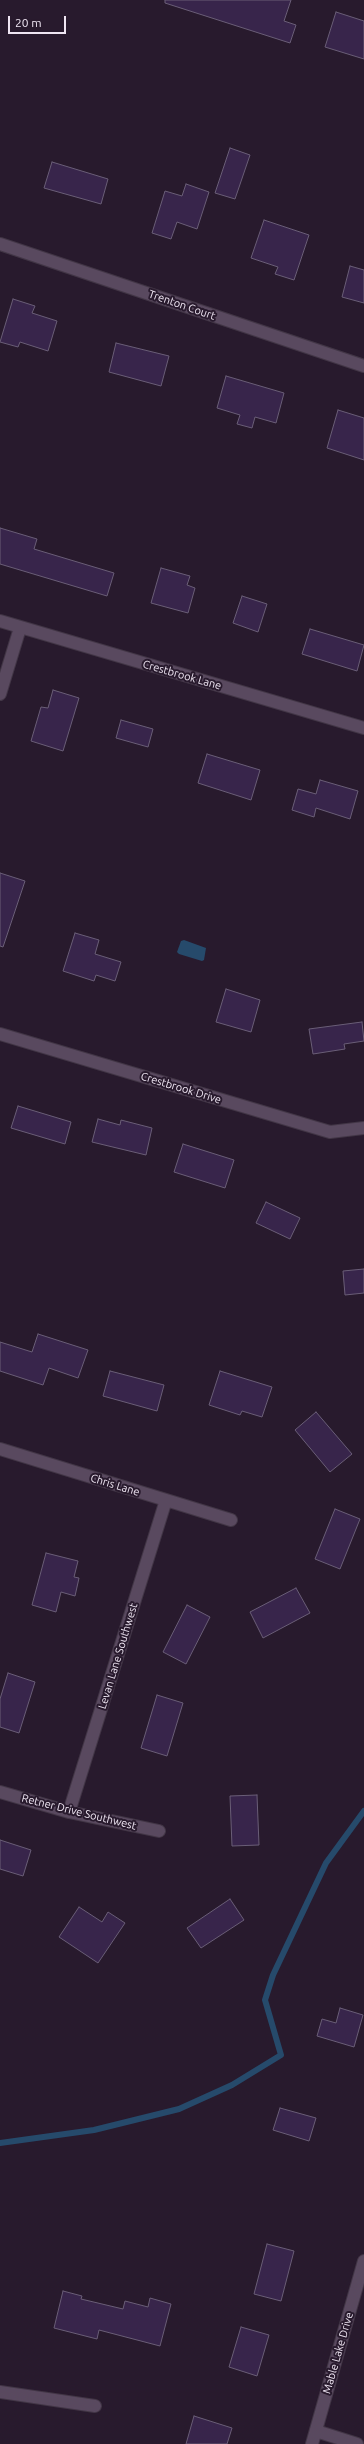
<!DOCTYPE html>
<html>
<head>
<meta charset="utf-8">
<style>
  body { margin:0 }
  #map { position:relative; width:364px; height:2444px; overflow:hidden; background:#281a2d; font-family:Ubuntu,sans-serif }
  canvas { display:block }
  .scale { position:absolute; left:8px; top:16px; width:58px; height:18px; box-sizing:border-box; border:2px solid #efe6f3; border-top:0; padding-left:5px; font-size:12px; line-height:14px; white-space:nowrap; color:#efe6f3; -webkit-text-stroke:3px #281a2d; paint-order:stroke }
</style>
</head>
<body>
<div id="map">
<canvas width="364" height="2444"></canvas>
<div class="scale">20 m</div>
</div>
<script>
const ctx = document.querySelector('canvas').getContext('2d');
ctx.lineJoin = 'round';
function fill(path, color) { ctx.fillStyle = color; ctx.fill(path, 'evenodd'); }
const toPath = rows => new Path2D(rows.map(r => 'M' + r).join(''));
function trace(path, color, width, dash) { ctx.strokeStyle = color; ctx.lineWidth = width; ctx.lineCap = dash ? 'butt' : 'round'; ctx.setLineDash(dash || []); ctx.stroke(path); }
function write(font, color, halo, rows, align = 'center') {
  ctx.font = font + ' Ubuntu,sans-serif'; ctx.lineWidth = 4; ctx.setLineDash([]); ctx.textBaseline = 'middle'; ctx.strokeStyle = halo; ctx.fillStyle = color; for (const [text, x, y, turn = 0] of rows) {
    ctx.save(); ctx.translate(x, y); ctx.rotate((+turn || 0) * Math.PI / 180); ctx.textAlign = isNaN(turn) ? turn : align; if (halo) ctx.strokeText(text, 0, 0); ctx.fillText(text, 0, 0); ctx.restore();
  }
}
fill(toPath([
  [184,940,206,948,204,960,202,961,179,954,177,952,181,941]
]), '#264a6b');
trace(toPath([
  [0,2143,94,2130,179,2109,232,2085,281,2055,265,2000,273,1975,326,1863,364,1811]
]), '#264a6b', 6);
const building = toPath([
  [165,0,291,0,284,21,296,25,290,43,165,3,165,0],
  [336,12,364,21,364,59,325,47,336,12],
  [230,148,250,155,235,199,215,193,230,148],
  [52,162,108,179,101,204,44,188,52,162],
  [186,184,209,192,197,229,177,222,171,239,152,233,165,191,182,196,186,184],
  [264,220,309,235,294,280,275,274,278,267,251,258,264,220],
  [350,266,364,270,364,303,342,297,350,266],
  [13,299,35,306,32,313,57,321,48,351,20,342,18,347,0,342,13,299],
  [116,343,169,356,161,386,109,372,116,343],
  [226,376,284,393,276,423,255,417,252,428,237,424,240,415,217,408,226,376],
  [338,410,364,418,364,460,327,448,338,410],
  [0,528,37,539,34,549,114,573,107,596,0,564,0,528],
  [161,568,190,576,187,585,195,588,188,613,151,603,161,568],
  [242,596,267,604,258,632,233,623,242,596],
  [310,629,364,645,357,671,302,654,310,629],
  [53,690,79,698,63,751,31,741,41,707,48,708,53,690],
  [121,720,153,729,148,747,116,738,121,720],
  [207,754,260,770,251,800,198,783,207,754],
  [320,780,358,791,350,819,316,808,314,817,292,810,298,789,316,794,320,780],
  [0,873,25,881,3,947,0,946,0,873],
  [75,933,99,940,95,954,121,962,115,981,96,975,94,981,63,971,75,933],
  [226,989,260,1000,251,1032,216,1022,226,989],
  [362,1022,364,1041,344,1044,345,1049,313,1054,309,1029,362,1022],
  [18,1106,71,1122,65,1144,11,1128,18,1106],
  [98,1119,120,1125,121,1120,152,1128,146,1155,92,1142,98,1119],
  [183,1144,234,1160,225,1188,174,1172,183,1144],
  [266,1202,300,1218,290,1239,256,1223,266,1202],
  [364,1269,364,1293,345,1295,343,1271,364,1269],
  [38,1334,88,1350,78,1378,49,1368,43,1385,0,1371,0,1342,32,1352,38,1334],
  [110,1371,164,1385,157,1411,103,1396,110,1371],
  [220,1371,272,1387,262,1417,242,1411,240,1415,209,1405,220,1371],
  [316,1412,352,1454,330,1472,295,1430,316,1412],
  [335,1509,360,1519,340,1569,315,1559,335,1509],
  [46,1553,78,1561,74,1577,79,1578,75,1596,61,1592,56,1612,32,1605,46,1553],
  [296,1588,310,1613,263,1638,250,1612,296,1588],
  [187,1605,210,1617,186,1664,163,1652,187,1605],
  [8,1673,35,1682,19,1733,0,1727,0,1699,8,1673],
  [157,1695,183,1703,167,1756,141,1748,157,1695],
  [257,1795,259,1845,232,1846,230,1796,257,1795],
  [0,1840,31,1850,23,1876,0,1869,0,1840],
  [230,1899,244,1920,201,1948,187,1928,230,1899],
  [79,1907,102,1922,108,1912,125,1923,98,1963,59,1937,79,1907],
  [340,2008,363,2015,354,2047,317,2036,322,2019,336,2023,340,2008],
  [280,2108,316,2118,309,2141,273,2130,280,2108],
  [267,2244,294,2251,281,2301,254,2294,267,2244],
  [63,2291,82,2296,81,2299,123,2309,125,2301,148,2307,150,2298,171,2304,160,2346,99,2330,97,2339,54,2328,63,2291],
  [241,2327,269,2335,257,2376,229,2367,241,2327],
  [194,2416,232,2428,227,2444,186,2444,194,2416]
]);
fill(building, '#38254b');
trace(building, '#6a5e77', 1);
const street = toPath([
  [0,244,364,366],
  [0,621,364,728],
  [0,694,20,628],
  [0,1034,330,1132,364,1128],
  [0,1449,231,1520],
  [0,1792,69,1812,159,1831],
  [69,1812,166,1500],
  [0,2392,95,2406],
  [316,2431,357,2444],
  [312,2444,364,2261]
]);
trace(street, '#423646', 14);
trace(street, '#59495f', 12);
write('11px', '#efe6f3', '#281a2d', [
  ["Trenton Court",182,305,19],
  ["Crestbrook Lane",182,675,16],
  ["Crestbrook Drive",181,1088,17],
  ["Chris Lane",115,1485,17],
  ["Levan Lane Southwest",118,1656,-73],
  ["Retner Drive Southwest",79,1812,14],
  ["Mable Lake Drive",338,2353,-74]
]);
</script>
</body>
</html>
